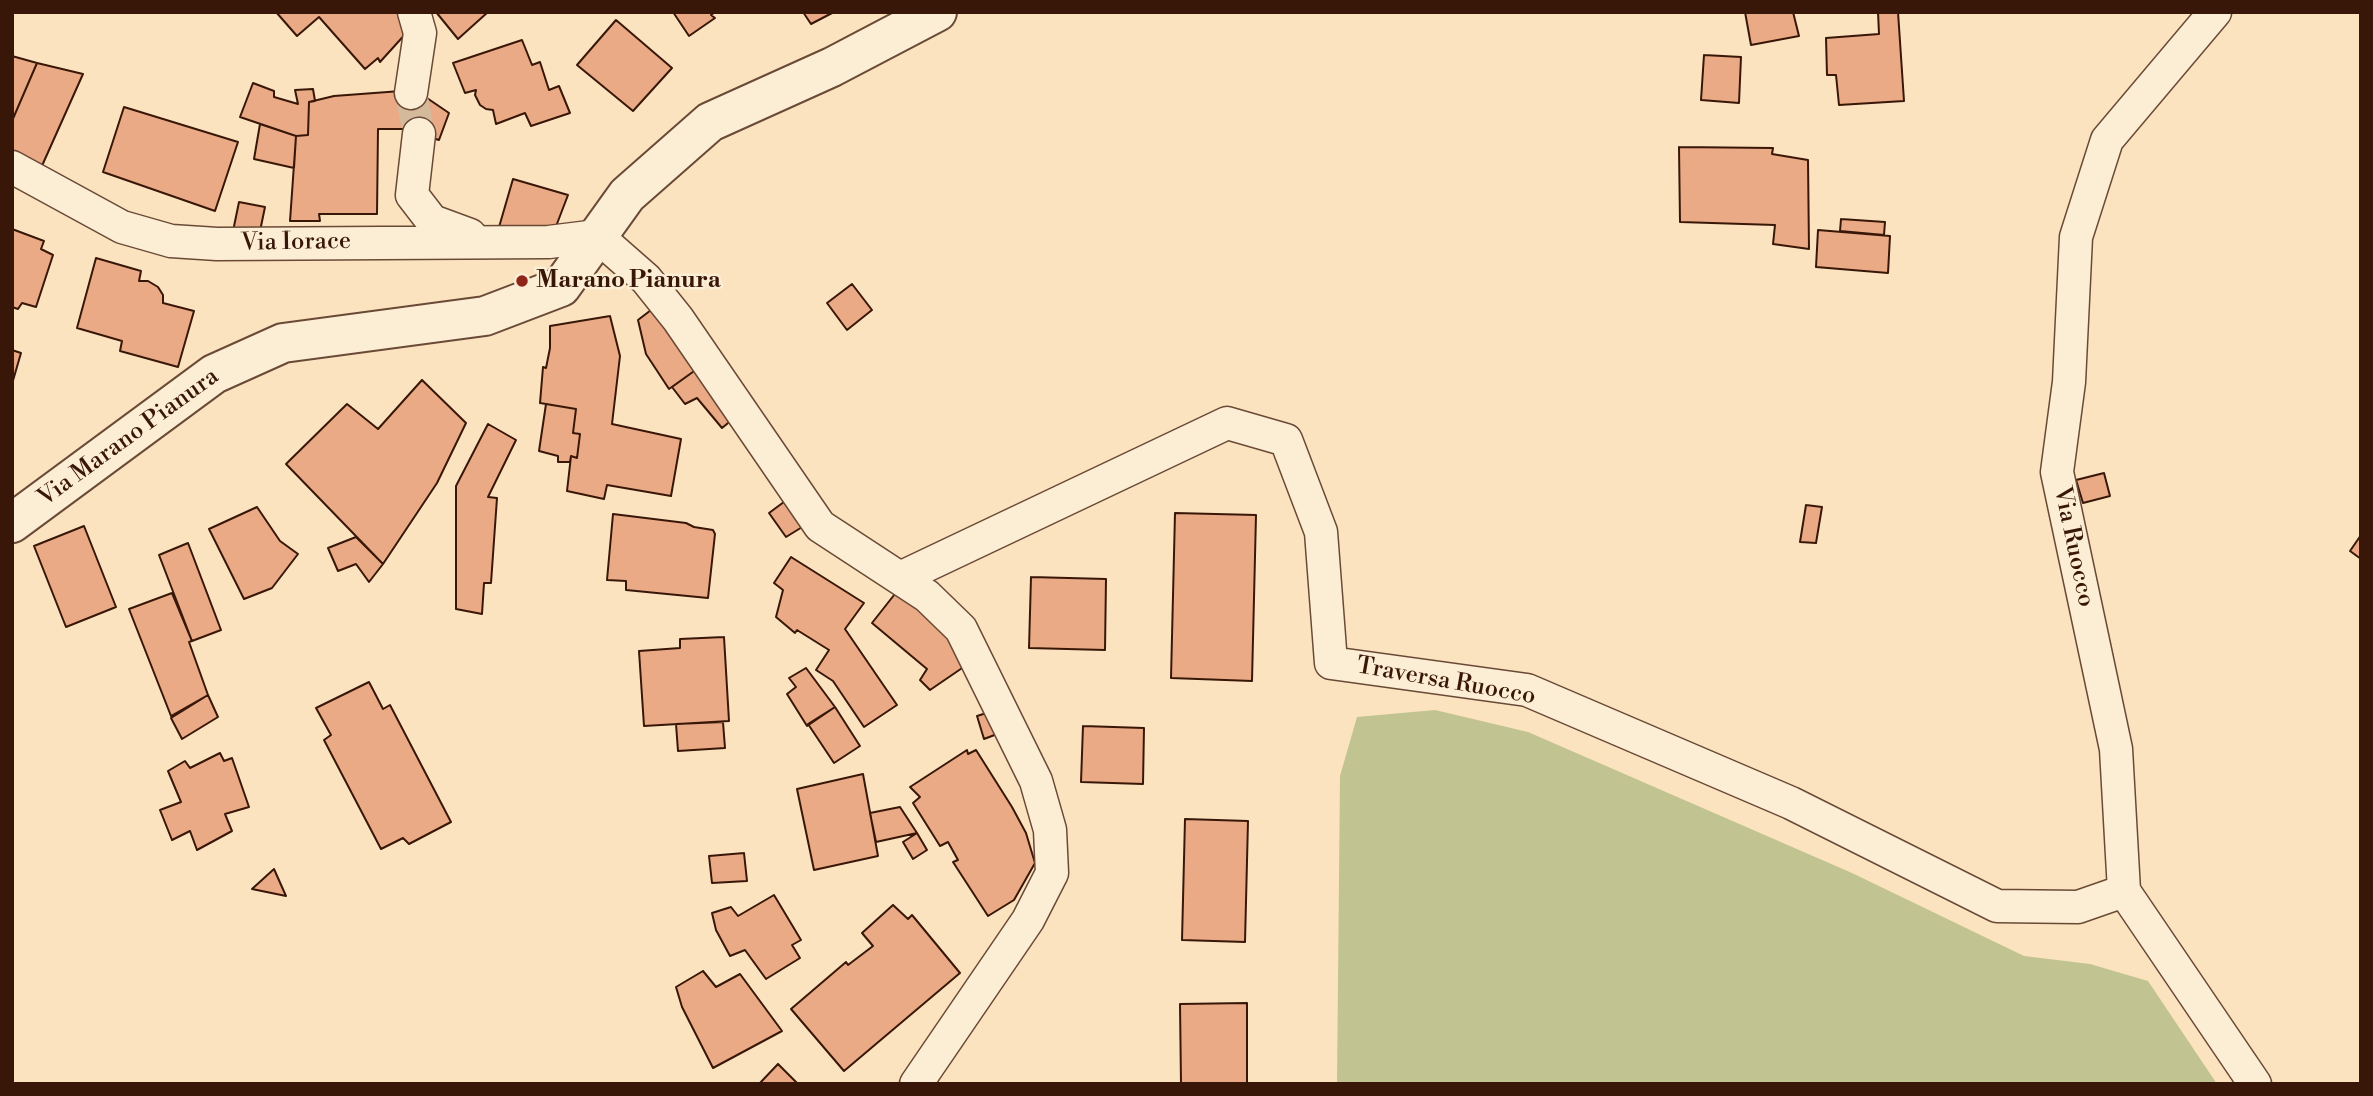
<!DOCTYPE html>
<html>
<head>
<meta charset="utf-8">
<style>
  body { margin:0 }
  #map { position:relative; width:2373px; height:1096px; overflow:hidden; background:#fbe3bf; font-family:"Libre Bodoni",serif }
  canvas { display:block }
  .frame { position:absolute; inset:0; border:14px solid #391708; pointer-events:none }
</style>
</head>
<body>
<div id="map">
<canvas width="2373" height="1096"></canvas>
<div class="frame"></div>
</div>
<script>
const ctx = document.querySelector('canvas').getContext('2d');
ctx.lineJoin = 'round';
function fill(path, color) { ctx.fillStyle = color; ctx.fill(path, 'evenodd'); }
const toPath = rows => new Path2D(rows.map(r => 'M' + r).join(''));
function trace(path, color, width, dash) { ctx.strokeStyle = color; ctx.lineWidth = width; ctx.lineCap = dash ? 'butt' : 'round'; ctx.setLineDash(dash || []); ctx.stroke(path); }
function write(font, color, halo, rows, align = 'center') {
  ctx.font = font + ' "Libre Bodoni",serif'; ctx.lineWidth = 5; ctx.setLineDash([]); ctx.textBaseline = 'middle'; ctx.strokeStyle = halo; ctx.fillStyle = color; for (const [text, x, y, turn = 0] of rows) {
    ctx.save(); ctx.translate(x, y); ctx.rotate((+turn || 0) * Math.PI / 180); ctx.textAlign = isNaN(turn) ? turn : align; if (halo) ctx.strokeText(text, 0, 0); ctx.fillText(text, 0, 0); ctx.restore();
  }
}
fill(toPath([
  [1435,710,1528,732,1852,873,2024,956,2090,964,2148,981,2217,1084,1337,1084,1340,776,1357,717]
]), '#c1c390');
const building = toPath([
  [276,12,402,12,409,30,380,62,378,58,365,69,319,17,297,36,276,12],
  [436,12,488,12,458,39,436,12],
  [673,12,715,12,711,15,715,18,689,36,673,12],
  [803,12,834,12,811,24,803,12],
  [1745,12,1793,12,1799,36,1751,45,1745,12],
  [1878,12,1898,12,1904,101,1839,105,1836,75,1827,75,1826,38,1879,34,1878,12],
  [616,20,672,68,633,111,577,65,616,20],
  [522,40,532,65,540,62,549,90,559,86,570,113,531,126,525,113,496,124,493,110,486,109,480,105,475,95,476,90,465,93,453,63,522,40],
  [1704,55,1741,57,1739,103,1701,100,1704,55],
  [12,56,37,63,12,121,12,56],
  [37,63,83,74,41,168,12,152,12,121,37,63],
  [253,83,274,91,274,97,298,104,295,90,313,89,315,101,309,102,308,135,296,136,240,117,253,83],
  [401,91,424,96,449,113,439,140,402,129,378,129,377,214,319,214,320,221,290,221,296,136,308,135,309,102,334,96,401,91],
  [124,107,238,142,215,211,103,172,124,107],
  [260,124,296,136,294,168,254,159,260,124],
  [1679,147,1773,148,1772,154,1808,160,1809,249,1773,244,1775,225,1680,222,1679,147],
  [513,179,568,195,555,229,497,234,513,179],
  [239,202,265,207,259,236,232,236,239,202],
  [1841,219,1885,222,1884,235,1840,231,1841,219],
  [12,229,44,241,41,249,53,255,36,307,22,303,18,309,12,307,12,229],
  [1818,230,1890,236,1888,273,1816,267,1818,230],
  [96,258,141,271,139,281,148,281,158,287,163,295,163,303,194,311,178,367,120,351,122,341,77,328,96,258],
  [852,284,872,310,847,330,827,303,852,284],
  [651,310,697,369,669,389,646,354,638,320,651,310],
  [610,316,620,356,612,424,681,439,671,496,607,485,604,499,567,491,571,456,577,458,580,434,573,433,576,409,540,403,543,367,546,368,550,348,550,326,610,316],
  [12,350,21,353,12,384,12,350],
  [697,369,733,419,722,428,697,398,685,404,672,387,697,369],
  [422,380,466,423,437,483,383,564,286,464,347,404,378,429,422,380],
  [546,404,576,409,573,433,580,434,577,458,571,456,570,462,558,462,558,456,539,451,546,404],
  [488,424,516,440,488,497,497,498,491,583,484,583,482,614,456,609,456,486,488,424],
  [2104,473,2110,496,2083,503,2076,480,2104,473],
  [792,496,812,521,786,537,769,513,792,496],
  [1806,505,1822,507,1816,543,1800,542,1806,505],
  [257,507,280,541,298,554,272,588,244,599,209,529,257,507],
  [1175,513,1256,515,1252,681,1171,678,1175,513],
  [613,514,686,523,694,527,713,530,715,534,708,598,626,590,626,581,607,580,613,514],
  [84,526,116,607,66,627,34,546,84,526],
  [2361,535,2361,559,2350,551,2361,535],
  [356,537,383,564,369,582,356,564,338,571,328,548,356,537],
  [188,543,221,630,192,641,159,555,188,543],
  [791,557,864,603,845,629,897,705,864,727,833,681,816,670,829,650,797,630,795,633,776,617,783,590,774,583,791,557],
  [1031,577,1106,579,1105,650,1029,648,1031,577],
  [898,590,956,643,968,664,930,690,920,680,927,669,872,623,898,590],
  [172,593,192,641,189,642,208,695,171,716,129,609,172,593],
  [724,637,729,721,644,726,639,651,680,648,680,639,724,637],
  [806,668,835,707,807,726,787,694,796,687,789,678,806,668],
  [369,682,383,709,390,705,451,822,409,844,403,838,381,849,324,740,331,735,316,708,369,682],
  [208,695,218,717,182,739,171,718,208,695],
  [835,707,860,746,834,763,808,724,835,707],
  [996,710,1005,731,984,739,977,716,996,710],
  [723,722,725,748,678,751,676,724,723,722],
  [1083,726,1144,728,1143,784,1081,782,1083,726],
  [967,750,968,754,976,750,1012,807,1026,833,1035,863,1014,900,988,916,953,862,958,860,948,842,940,846,913,803,920,797,910,787,967,750],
  [220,753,224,761,232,758,249,807,225,814,232,831,197,850,190,831,172,840,160,810,181,802,168,771,185,761,190,768,220,753],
  [863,774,878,856,814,870,797,789,863,774],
  [900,807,917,833,876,842,870,813,900,807],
  [1185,819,1248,821,1245,942,1182,940,1185,819],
  [917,833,927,850,913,859,903,842,917,833],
  [744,853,747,881,712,883,709,856,744,853],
  [274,869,286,896,252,889,274,869],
  [774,895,801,940,792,945,800,958,766,979,745,950,730,956,716,930,712,913,731,907,738,916,774,895],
  [893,905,908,919,912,915,960,973,844,1071,791,1009,846,962,848,965,873,946,862,933,893,905],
  [703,971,716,987,740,974,782,1031,713,1068,682,1007,676,987,703,971],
  [1247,1003,1247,1084,1181,1084,1180,1004,1247,1003],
  [778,1064,798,1084,759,1084,778,1064]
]);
fill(building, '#e9aa85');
trace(building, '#391708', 2);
trace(toPath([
  [411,93,419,134]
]), '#d4ba9a', 32, [32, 16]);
const minor = toPath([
  [2215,12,2107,140,2076,237,2069,382,2057,472,2116,749,2124,891,2255,1084],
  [411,93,420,33,414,12],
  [419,134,412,195,432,221,470,235],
  [12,167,122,227,171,241,217,244,549,242,597,236,646,279,678,319,820,526,927,596,961,629,1036,781,1050,830,1052,873,1028,920,916,1084],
  [900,578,1227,423,1286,440,1321,532,1331,663,1527,690,1791,803,1997,906,2078,907,2124,891]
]);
const tertiary = toPath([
  [12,523,214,374,283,343,485,316,561,287,627,195,710,122,832,67,937,12]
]);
trace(minor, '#6a4a36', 35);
trace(tertiary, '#6a4a36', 42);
trace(minor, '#fcedd5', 32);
trace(tertiary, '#fcedd5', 38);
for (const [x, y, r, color] of [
  [522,281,7,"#8f2418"]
]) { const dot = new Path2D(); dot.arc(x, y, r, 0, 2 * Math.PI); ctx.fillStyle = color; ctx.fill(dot); trace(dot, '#fcedd5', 2.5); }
write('24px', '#391708', '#fcedd5', [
  ["Via Iorace",296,243,-1],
  ["Via Marano Pianura",129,438,-36],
  ["Via Ruocco",2073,547,78],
  ["Traversa Ruocco",1446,682,10]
]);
write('bold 24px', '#391708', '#fcedd5', [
  ["Marano Pianura",536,281]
], 'left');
</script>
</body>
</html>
